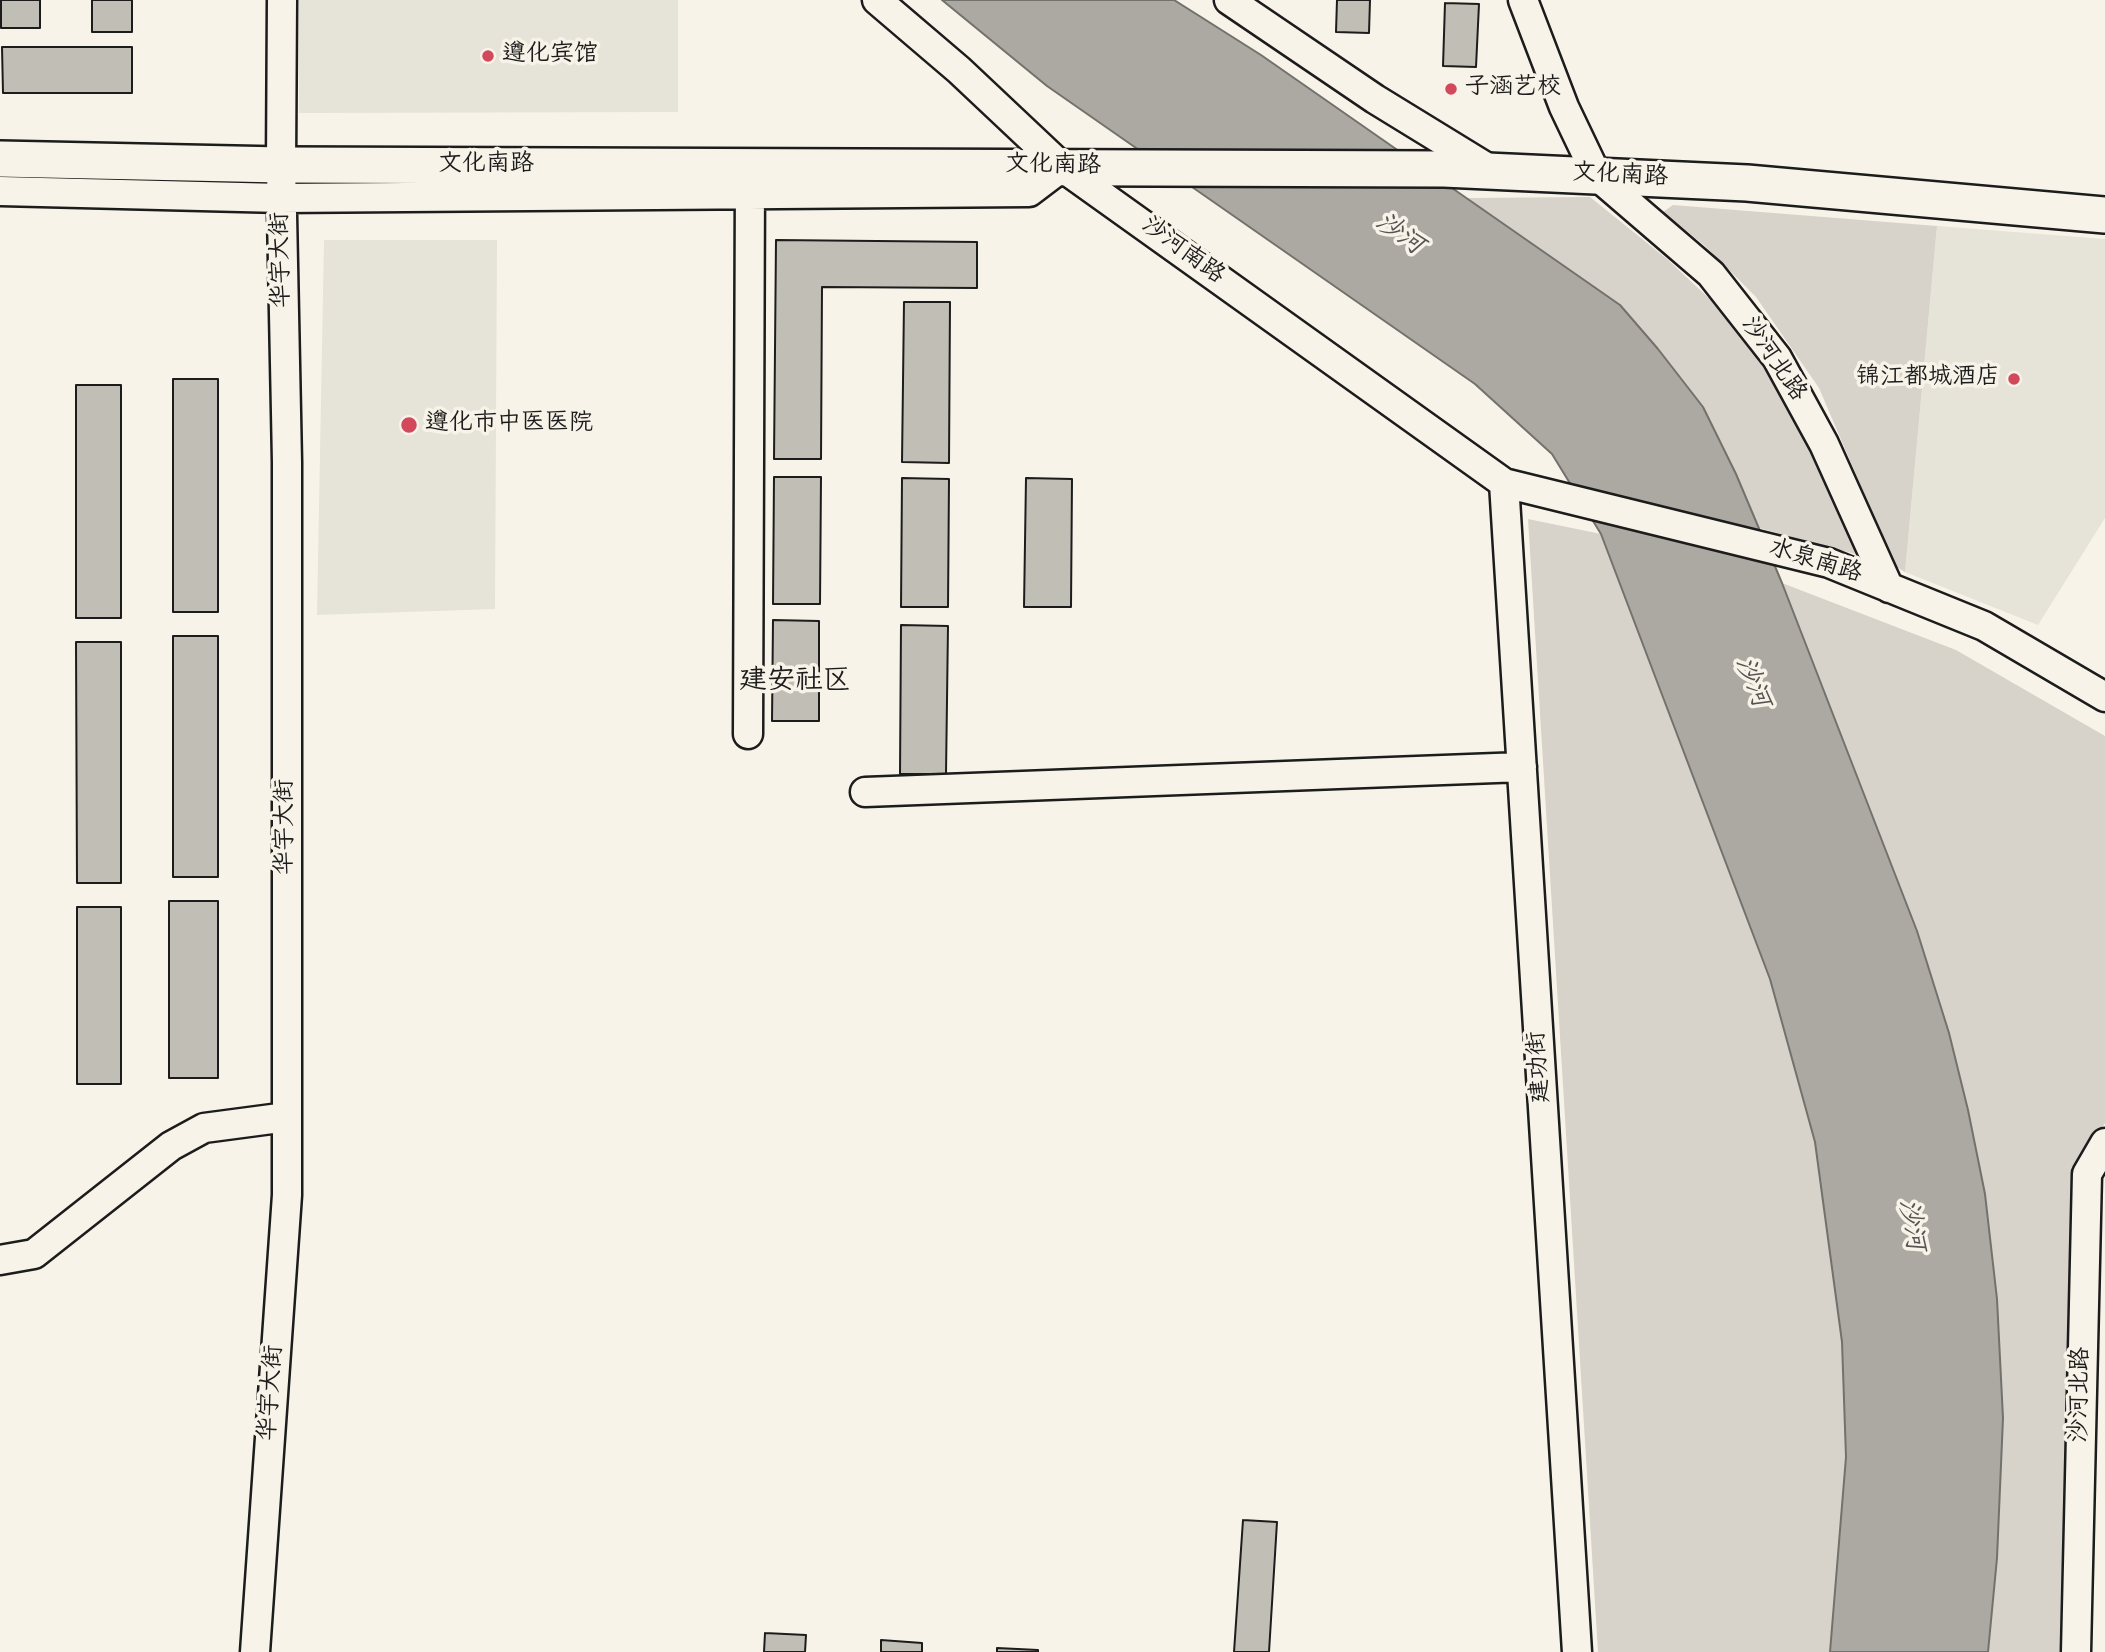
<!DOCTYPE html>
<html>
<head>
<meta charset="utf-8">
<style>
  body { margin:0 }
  canvas { display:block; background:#f7f3e8 }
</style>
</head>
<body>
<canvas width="2105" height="1652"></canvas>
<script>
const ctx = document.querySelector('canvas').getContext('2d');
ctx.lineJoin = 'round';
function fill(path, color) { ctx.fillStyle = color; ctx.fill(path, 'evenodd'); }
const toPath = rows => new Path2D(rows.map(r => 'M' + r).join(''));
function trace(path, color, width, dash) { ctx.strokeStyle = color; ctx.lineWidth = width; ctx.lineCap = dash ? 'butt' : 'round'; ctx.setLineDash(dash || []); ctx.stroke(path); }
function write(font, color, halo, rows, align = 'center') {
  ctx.font = font + ' "Indie Flower","LXGW WenKai TC",sans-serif'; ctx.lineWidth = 7; ctx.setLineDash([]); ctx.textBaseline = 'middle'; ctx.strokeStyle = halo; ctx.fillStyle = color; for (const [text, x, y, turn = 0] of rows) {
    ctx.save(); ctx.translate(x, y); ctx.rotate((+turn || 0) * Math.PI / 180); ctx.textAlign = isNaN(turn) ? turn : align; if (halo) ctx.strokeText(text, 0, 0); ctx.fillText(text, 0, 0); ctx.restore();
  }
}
fill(toPath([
  [299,0,678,0,678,112,299,113],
  [1937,226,2105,239,2105,518,2038,625,1905,572],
  [324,240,497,240,495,609,317,615]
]), '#e6e3d9');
fill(toPath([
  [1590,197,1667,259,1714,303,1761,356,1783,385,1852,540,1855,554,1759,528,1736,474,1703,407,1620,305,1467,198],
  [1673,205,1937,226,1905,572,1895,566,1819,388,1756,297,1704,245,1663,212],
  [1528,519,1601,534,1770,979,1815,1142,1842,1342,1846,1457,1830,1652,1598,1652],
  [1782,583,1956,650,2105,736,2105,1123,2071,1180,2067,1652,1988,1652,1997,1558,2003,1418,1997,1299,1985,1194,1968,1110,1949,1033,1917,931]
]), '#d7d3cb');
const water = toPath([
  [942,0,1174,0,1261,55,1620,305,1658,349,1703,407,1736,474,1782,583,1917,931,1949,1033,1968,1110,1985,1194,1997,1299,2003,1418,1997,1558,1988,1652,1830,1652,1846,1457,1842,1342,1815,1142,1770,979,1601,534,1552,454,1475,384,1047,86,942,0]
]);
fill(water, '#aca9a2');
trace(water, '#72716c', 2);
const building = toPath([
  [1,0,40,0,40,28,1,28,1,0],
  [92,0,132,0,132,32,92,32,92,0],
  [1337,0,1370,0,1369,33,1336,32,1337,0],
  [1445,3,1479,4,1476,67,1443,66,1445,3],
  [2,47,132,47,132,93,3,93,2,47],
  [776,240,977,242,977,288,822,287,821,459,774,459,776,240],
  [904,302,950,302,949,463,902,462,904,302],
  [173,379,218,379,218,612,173,612,173,379],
  [76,385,121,385,121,618,76,618,76,385],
  [774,477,821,477,820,604,773,604,774,477],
  [902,478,949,479,948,607,901,607,902,478],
  [1026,478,1072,479,1071,607,1024,607,1026,478],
  [773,620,819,621,819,721,772,721,773,620],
  [901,625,948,626,946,774,900,774,901,625],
  [173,636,218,636,218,877,173,877,173,636],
  [76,642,121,642,121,883,77,883,76,642],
  [169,901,218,901,218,1078,169,1078,169,901],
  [77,907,121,907,121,1084,77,1084,77,907],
  [1243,1520,1277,1522,1269,1652,1234,1652,1243,1520],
  [765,1633,806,1635,805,1652,764,1652,765,1633],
  [881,1640,922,1643,922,1652,881,1652,881,1640],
  [997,1648,1038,1650,1038,1652,997,1652,997,1648]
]);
fill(building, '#c0beb5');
trace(building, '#1c1c1c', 2);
const minor = toPath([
  [877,0,959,70,1062,167,1504,483,1829,563,1984,626,2105,697],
  [1229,0,1375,99,1494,172],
  [1523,0,1564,107,1597,176,1711,274,1777,358,1824,444,1889,588],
  [0,191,281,198,1029,192,1062,167],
  [1504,483,1577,1652],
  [748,734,750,176],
  [865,792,1522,767],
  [0,1260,34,1254,171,1146,204,1128,287,1117],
  [255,1652,287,1195,287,462,281,165,282,0],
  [2076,1652,2087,1174,2105,1143]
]);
const major = toPath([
  [0,159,281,165,1444,169,1747,183,2105,215]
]);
trace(minor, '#1c1c1c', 33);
trace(major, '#1c1c1c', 40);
trace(minor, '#f7f3e8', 28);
trace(major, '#f7f3e8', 35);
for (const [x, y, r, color] of [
  [488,56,7,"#d1495b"],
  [1451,89,7,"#d1495b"],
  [2014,379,7,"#d1495b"],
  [409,425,9,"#d1495b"]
]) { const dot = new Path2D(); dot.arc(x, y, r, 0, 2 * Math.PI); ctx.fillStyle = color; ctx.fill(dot); trace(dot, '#f7f3e8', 2.5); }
write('24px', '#1c1c1c', '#f7f3e8', [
  ["遵化宾馆",502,56],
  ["子涵艺校",1465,89],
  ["锦江都城酒店",2000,379,"right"],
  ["遵化市中医医院",425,425]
], 'left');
write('24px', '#1c1c1c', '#f7f3e8', [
  ["文化南路",486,166],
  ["文化南路",1053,167,1],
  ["文化南路",1620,177,3],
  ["沙河南路",1182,252,36],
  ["华宇大街",283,260,-91],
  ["沙河北路",1772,360,56],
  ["水泉南路",1815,563,17],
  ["华宇大街",287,827,-90],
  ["建功街",1541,1067,-94],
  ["华宇大街",273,1393,-86],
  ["沙河北路",2082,1395,-89]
]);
write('italic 26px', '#565452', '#f7f3e8', [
  ["沙河",1398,236,35],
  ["沙河",1750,683,68],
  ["沙河",1909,1225,80]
]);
write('28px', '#1c1c1c', '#f7f3e8', [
  ["建安社区",795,683]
]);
</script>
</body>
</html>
